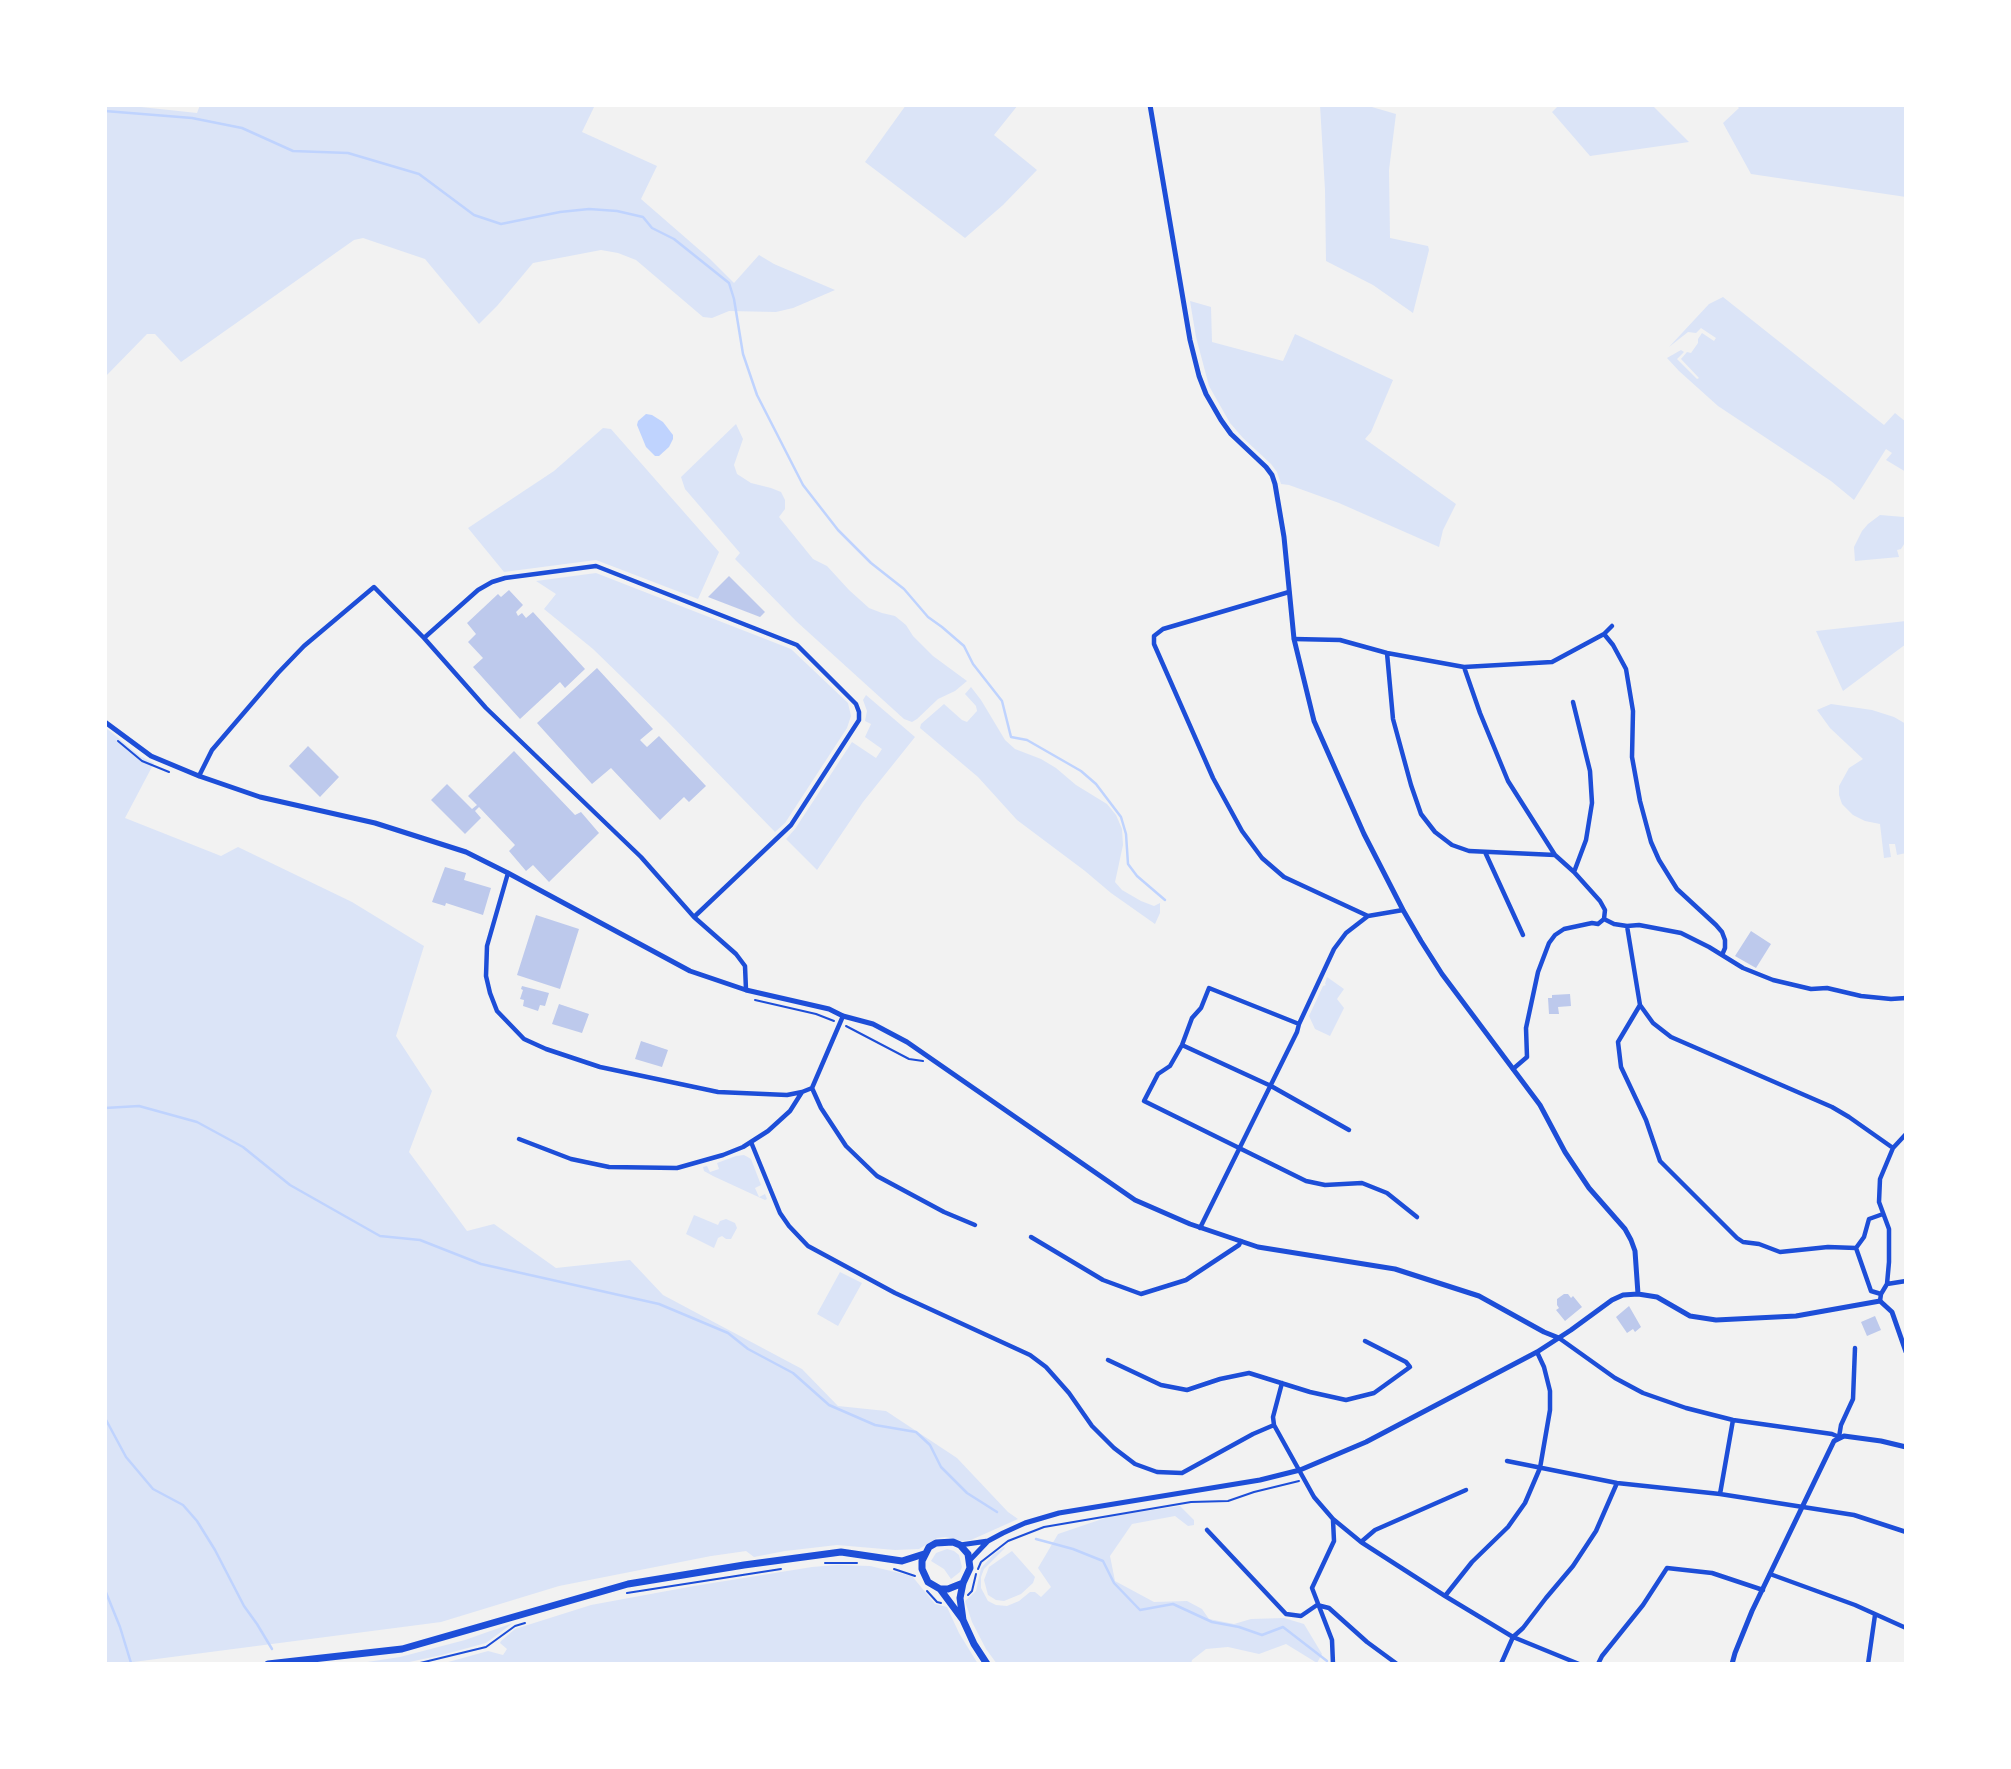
<!DOCTYPE html>
<html>
<head>
<meta charset="utf-8">
<style>
  body { margin:0 }
  #map { position:relative; width:2011px; height:1769px; overflow:hidden; background:#f2f2f2; font-family:"Noto Serif",serif }
  canvas { display:block }
  .frame { position:absolute; inset:0; border:107px solid #fff; pointer-events:none }
</style>
</head>
<body>
<div id="map">
<canvas width="2011" height="1769"></canvas>
<div class="frame"></div>
</div>
<script>
const ctx = document.querySelector('canvas').getContext('2d');
ctx.lineJoin = 'round';
function fill(path, color) { ctx.fillStyle = color; ctx.fill(path, 'evenodd'); }
const toPath = rows => new Path2D(rows.map(r => 'M' + r).join(''));
function trace(path, color, width, dash) { ctx.strokeStyle = color; ctx.lineWidth = width; ctx.lineCap = dash ? 'butt' : 'round'; ctx.setLineDash(dash || []); ctx.stroke(path); }
fill(toPath([
  [105,105,135,105,141,107,197,113,200,105,595,105,582,132,657,166,641,199,710,259,734,283,759,255,774,264,835,290,793,308,776,312,729,311,712,318,703,317,636,260,618,253,601,250,533,263,497,306,479,324,425,259,363,238,354,240,181,362,155,334,147,334,105,377],
  [906,105,960,105,963,107,964,105,1018,105,994,135,1037,170,1003,205,965,238,865,162],
  [1320,105,1365,105,1396,114,1389,170,1390,238,1428,246,1429,250,1413,313,1373,285,1326,261,1325,190],
  [1559,105,1652,105,1689,142,1590,156,1552,112],
  [1736,105,1906,105,1906,197,1751,174,1723,123,1739,108],
  [1723,297,1884,425,1895,413,1906,422,1906,472,1886,460,1892,453,1886,449,1854,500,1831,481,1718,406,1679,371,1667,358,1681,350,1684,352,1677,359,1697,379,1699,378,1681,359,1687,352,1691,353,1698,343,1698,339,1702,333,1714,341,1716,338,1701,328,1696,333,1688,332,1669,347,1709,304],
  [1190,301,1211,307,1212,342,1283,361,1295,334,1393,380,1371,432,1365,439,1456,504,1443,530,1439,547,1339,503,1289,485,1281,484,1277,472,1271,464,1243,438,1230,423,1209,386,1196,337],
  [736,424,743,439,734,465,737,474,751,483,771,488,781,492,785,500,785,509,779,517,813,559,827,566,849,590,869,608,882,613,895,616,906,625,913,636,933,656,967,681,955,691,938,699,917,719,912,722,904,719,796,621,735,559,740,553,685,489,681,477],
  [603,428,611,429,719,552,698,599,596,560,504,572,468,528,554,471],
  [1880,515,1904,517,1906,520,1906,541,1901,549,1897,550,1899,557,1855,561,1854,547,1862,531,1868,524],
  [596,573,791,649,848,703,851,716,847,728,785,823,775,832,666,720,593,649,544,609,556,594,536,581],
  [1906,621,1906,644,1843,691,1816,631],
  [971,687,981,700,1005,740,1015,749,1041,759,1056,768,1076,785,1107,804,1116,815,1122,829,1123,845,1115,882,1122,890,1141,901,1154,906,1160,903,1160,913,1155,924,1111,893,1085,871,1017,820,978,777,920,728,921,724,944,704,962,720,967,722,977,711,976,706,965,694],
  [866,695,915,737,863,802,817,870,786,839,795,829,852,742,876,758,882,749,865,737,871,724,865,721,867,711,863,700],
  [1831,704,1872,710,1894,717,1906,724,1906,853,1897,855,1895,844,1889,844,1891,857,1884,858,1880,824,1865,821,1853,815,1842,804,1839,795,1839,786,1849,768,1863,759,1830,728,1817,710],
  [105,727,140,756,154,763,125,818,221,856,238,847,352,902,424,946,396,1036,432,1091,409,1152,467,1231,494,1224,556,1268,630,1260,663,1295,802,1369,838,1406,886,1411,957,1458,1008,1512,1018,1519,971,1540,961,1541,946,1537,937,1538,919,1549,895,1550,837,1545,785,1551,754,1557,746,1551,711,1556,559,1586,441,1622,118,1664,105,1664],
  [1327,977,1344,989,1337,999,1344,1008,1330,1036,1315,1029,1309,1016,1323,986,1326,985,1325,984],
  [744,1155,751,1159,761,1185,755,1188,759,1197,765,1194,767,1199,765,1200,713,1176,704,1171,703,1167,707,1166,710,1172,719,1169,717,1163,736,1156],
  [694,1215,718,1225,720,1221,726,1219,735,1223,737,1228,731,1239,726,1239,722,1236,718,1238,714,1248,686,1234],
  [840,1272,862,1283,838,1326,817,1314],
  [1180,1506,1194,1520,1194,1525,1188,1526,1175,1516,1132,1524,1110,1556,1115,1581,1154,1602,1187,1601,1202,1609,1209,1619,1234,1624,1251,1619,1284,1618,1304,1624,1322,1654,1317,1663,1286,1644,1259,1654,1228,1647,1206,1649,1192,1660,1191,1664,997,1664,986,1649,972,1622,965,1601,976,1591,981,1568,993,1555,1004,1547,1005,1548,984,1569,981,1577,981,1588,988,1601,996,1605,1007,1606,1019,1601,1030,1592,1035,1592,1041,1597,1051,1587,1038,1568,1058,1534,1111,1516],
  [947,1549,954,1551,959,1555,962,1567,960,1572,951,1579,944,1569,931,1561,936,1553],
  [1012,1551,1035,1577,1033,1583,1021,1594,1004,1601,996,1600,988,1595,984,1580,989,1567],
  [837,1565,870,1566,912,1576,935,1604,947,1607,959,1633,978,1664,441,1664,488,1651,503,1655,507,1649,500,1643,501,1641,515,1629,591,1605,694,1586,812,1567],
  [513,1623,486,1643,442,1655,400,1664,354,1664,400,1657,465,1640]
]), '#dbe4f7');
fill(toPath([
  [646,414,652,415,663,422,673,435,673,439,669,447,659,456,655,456,646,447,637,425,638,421]
]), '#bfd3fe');
trace(toPath([
  [105,111,192,118,242,128,293,151,348,153,419,174,474,215,501,224,560,212,589,209,617,211,643,217,652,228,674,239,729,283,734,299,743,354,757,395,803,485,838,530,871,563,904,589,928,617,942,627,964,646,973,664,1002,701,1011,737,1027,740,1081,771,1096,784,1121,817,1126,834,1128,864,1137,876,1165,900],
  [105,1108,139,1106,197,1122,243,1147,290,1185,380,1236,420,1240,481,1264,659,1304,728,1333,748,1349,793,1373,829,1405,875,1425,916,1432,930,1445,941,1467,967,1493,997,1512],
  [105,1418,126,1457,153,1489,183,1505,197,1521,215,1550,244,1606,257,1624,272,1649],
  [1036,1539,1073,1549,1103,1561,1114,1583,1140,1610,1173,1604,1212,1622,1239,1627,1262,1635,1283,1627,1327,1661],
  [105,1590,120,1627,131,1663]
]), '#bfd3fe', 2.5);
fill(toPath([
  [729,576,765,612,760,617,708,597],
  [509,590,523,605,516,612,518,616,522,613,526,618,533,612,585,669,565,688,560,682,520,719,473,667,483,658,468,642,476,634,467,623,498,594,501,597],
  [597,668,653,729,640,740,647,747,659,736,706,786,689,802,684,797,660,820,611,768,592,784,537,723],
  [308,746,339,777,320,797,289,766],
  [514,751,575,815,581,812,599,833,549,882,533,865,526,871,509,851,515,845,479,807,475,811,481,818,465,834,431,800,447,784,472,809,477,805,468,796],
  [445,867,466,873,464,880,491,888,483,915,446,903,445,906,432,902],
  [536,915,579,929,560,989,517,975],
  [1751,931,1771,944,1756,968,1735,956],
  [522,986,549,993,545,1006,540,1005,538,1011,523,1006,524,1000,520,999,523,990,521,989],
  [1570,994,1571,1006,1558,1007,1559,1014,1549,1014,1548,998,1552,998,1552,995],
  [559,1004,589,1014,582,1033,552,1024],
  [641,1041,668,1050,662,1067,635,1059],
  [1564,1294,1568,1294,1571,1298,1573,1296,1582,1307,1565,1321,1556,1310,1559,1308,1557,1305,1557,1299],
  [1629,1306,1641,1327,1635,1332,1633,1329,1627,1333,1616,1317],
  [1875,1316,1881,1330,1867,1336,1861,1322]
]), '#bdc9ec');
trace(toPath([
  [118,741,142,761,169,772],
  [755,1000,816,1014,834,1021],
  [846,1026,909,1059,923,1061],
  [825,1563,857,1563],
  [894,1569,915,1576],
  [978,1569,981,1562,1008,1541,1044,1527,1191,1502,1228,1501,1254,1492,1299,1481],
  [927,1591,937,1602,941,1603],
  [627,1593,781,1569],
  [968,1595,972,1591,976,1574],
  [416,1664,486,1647,515,1626,525,1623]
]), '#1d4ed8', 2);
trace(toPath([
  [1289,592,1163,629,1154,636,1154,644,1213,778,1242,831,1262,858,1284,877,1368,916],
  [1604,634,1613,645,1626,669,1633,711,1632,757,1640,801,1651,842,1659,860,1677,889,1716,925,1722,932,1725,940,1725,948,1722,955],
  [424,638,478,590,492,582,505,578,596,566,797,645,856,704,859,712,859,720,791,825,694,917],
  [1294,639,1340,640,1387,653,1464,667,1552,662,1604,634,1612,626],
  [1387,653,1393,719,1411,785,1421,814,1435,832,1452,845,1469,851,1555,855],
  [1464,667,1480,713,1508,781,1555,855,1574,872,1600,901,1605,910,1604,919],
  [1573,702,1590,771,1592,803,1586,840,1574,872],
  [199,776,212,750,278,673,304,646,374,587,424,638,486,708,641,857,694,917,736,954,745,966,746,990],
  [1485,852,1523,935],
  [508,873,487,946,486,976,490,993,497,1011,524,1039,546,1049,600,1067,718,1092,787,1095,802,1092],
  [1604,919,1614,924,1627,926,1639,925,1681,933,1709,947,1743,968,1773,980,1811,989,1827,988,1861,996,1891,999,1906,998],
  [1627,926,1640,1005,1653,1023,1671,1037,1832,1107,1849,1117,1893,1148],
  [1640,1005,1618,1042,1621,1067,1646,1120,1660,1161,1737,1238,1743,1242,1759,1244,1780,1252,1828,1247,1856,1248,1864,1237,1869,1219,1883,1214],
  [1299,1024,1209,988,1201,1008,1192,1018,1182,1045,1170,1066,1158,1074,1144,1101,1306,1181,1325,1185,1362,1183,1387,1193,1417,1217],
  [1182,1045,1271,1086,1349,1130],
  [1513,1069,1527,1057,1526,1028,1538,972,1549,943,1555,935,1564,929,1592,923,1598,924,1604,919],
  [812,1088,821,1108,846,1146,877,1176,944,1212,975,1225],
  [519,1139,571,1159,609,1167,677,1168,723,1155,743,1147,768,1131,790,1111,802,1092,812,1088,843,1016],
  [751,1142,780,1213,789,1226,808,1246,895,1293,1030,1355,1046,1367,1069,1393,1092,1426,1114,1448,1135,1464,1157,1472,1182,1473,1253,1434,1274,1425,1314,1497,1333,1519,1361,1542,1445,1596,1513,1637,1579,1664],
  [1200,1228,1297,1032,1299,1024,1334,949,1346,933,1368,916,1403,910],
  [1031,1237,1103,1280,1141,1294,1186,1280,1239,1245,1241,1241],
  [1856,1248,1871,1291,1881,1294],
  [1887,1284,1906,1281],
  [1880,1301,1881,1294,1887,1284,1889,1262,1889,1229,1879,1202,1880,1179,1893,1148,1906,1134],
  [1559,1338,1615,1378,1643,1393,1686,1408,1733,1420,1832,1434,1839,1437,1841,1425,1853,1399,1855,1348],
  [1108,1360,1161,1385,1187,1390,1220,1379,1249,1373,1310,1392,1346,1400,1374,1393,1410,1367,1406,1362,1365,1341],
  [1274,1425,1273,1417,1282,1383],
  [1507,1461,1617,1483,1720,1494,1854,1515,1906,1532],
  [1720,1494,1733,1420],
  [1207,1530,1286,1614,1301,1616,1317,1605,1329,1608,1367,1642,1397,1664],
  [1361,1542,1375,1530,1466,1490],
  [1770,1574,1855,1605,1906,1628],
  [1445,1596,1472,1562,1508,1527,1525,1503,1540,1468,1550,1410,1550,1391,1544,1367,1537,1352],
  [1333,1664,1332,1640,1312,1588,1334,1541,1333,1520],
  [1501,1664,1513,1637,1523,1628,1546,1598,1573,1566,1596,1531,1617,1483],
  [1598,1664,1602,1656,1643,1605,1667,1568,1712,1573,1763,1590],
  [1868,1664,1875,1615]
]), '#1d4ed8', 4.5);
trace(toPath([
  [1150,105,1190,340,1199,376,1206,394,1221,420,1231,434,1266,467,1272,475,1275,484,1284,537,1294,639,1314,721,1364,834,1403,910,1421,941,1442,974,1540,1105,1565,1152,1589,1188,1625,1229,1631,1240,1635,1251,1638,1294],
  [105,722,151,756,199,776,260,797,375,823,466,852,508,873,690,971,746,990,829,1009,843,1016,873,1024,907,1042,1135,1200,1190,1224,1258,1247,1395,1269,1479,1296,1544,1332,1559,1338],
  [960,1545,988,1541],
  [970,1560,988,1541,1003,1533,1025,1523,1059,1513,1260,1480,1300,1470,1366,1442,1537,1352,1571,1330,1612,1300,1623,1295,1638,1294,1657,1297,1690,1316,1716,1320,1796,1316,1880,1301,1892,1312,1906,1352],
  [1732,1664,1735,1653,1752,1611,1834,1441,1844,1436,1881,1441,1906,1447]
]), '#1d4ed8', 5);
trace(toPath([
  [963,1583,948,1589,940,1589,928,1582,922,1569,922,1561,929,1547,936,1543,953,1542,960,1545,968,1554,970,1568,963,1583,960,1598,963,1620],
  [940,1589,963,1620,974,1644,987,1664],
  [268,1664,402,1649,628,1584,744,1565,841,1552,902,1561,924,1554]
]), '#1d4ed8', 7);
</script>
</body>
</html>
